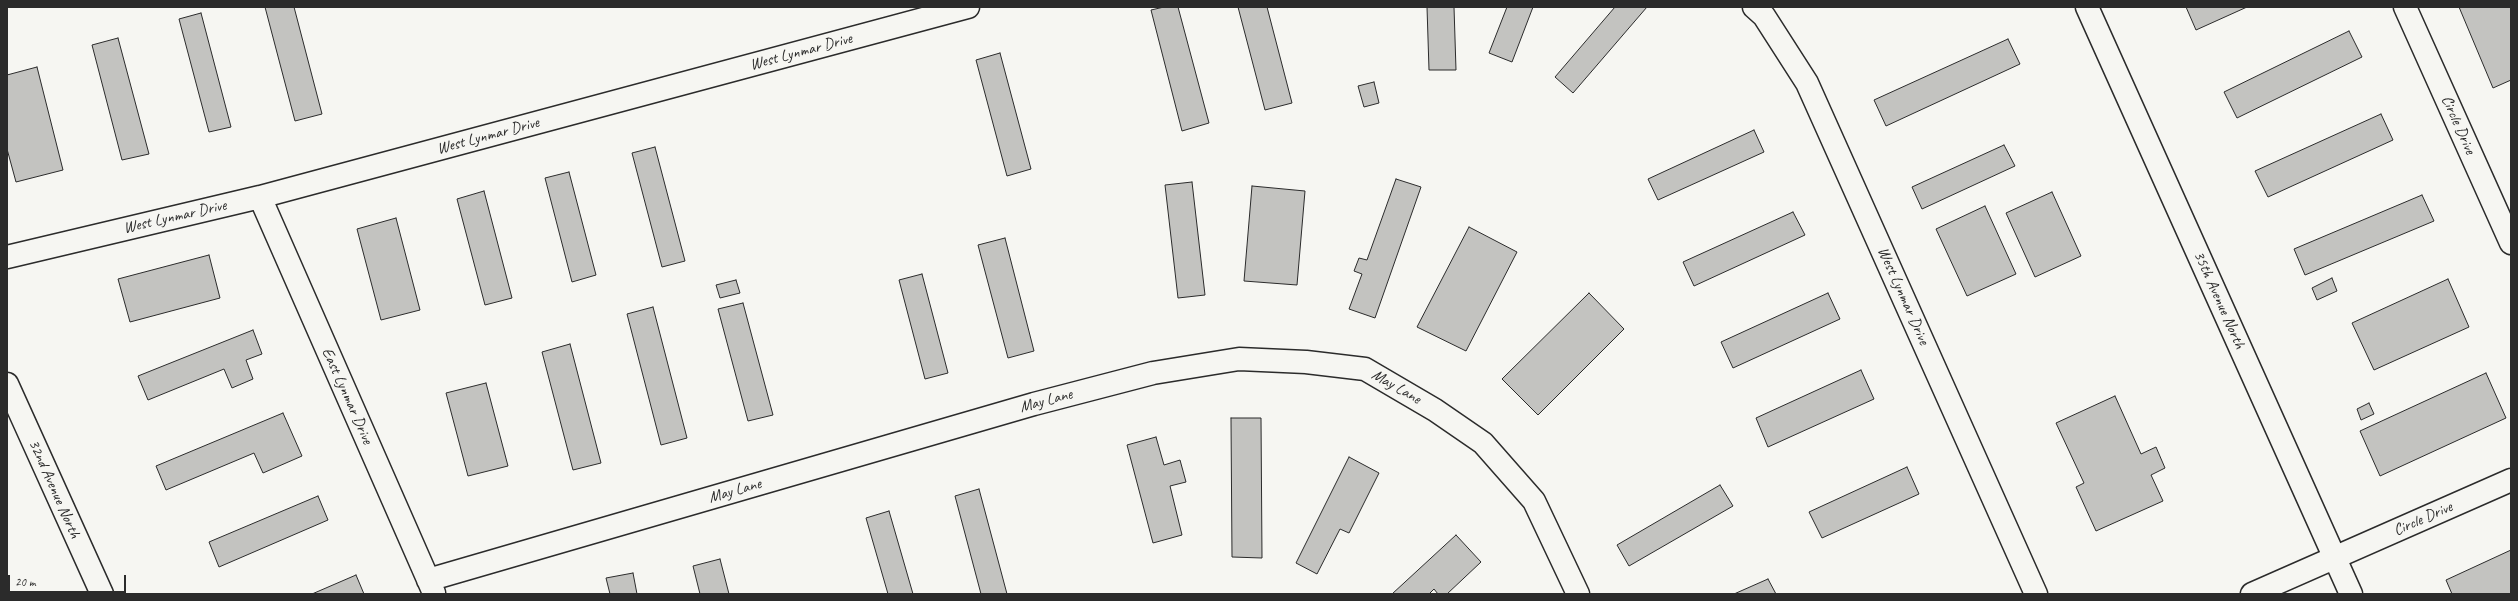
<!DOCTYPE html>
<html>
<head>
<meta charset="utf-8">
<style>
  body { margin:0 }
  #map { position:relative; width:2518px; height:601px; overflow:hidden; background:#f6f6f2; font-family:Caveat,sans-serif }
  canvas { display:block }
  .frame { position:absolute; inset:0; border:8px solid #2b2b2b; pointer-events:none }
  .scale { position:absolute; left:8px; top:575px; width:118px; height:18px; box-sizing:border-box; border:2px solid #2b2b2b; border-top:0; padding-left:5px; font-size:12px; line-height:14px; white-space:nowrap; color:#2b2b2b; -webkit-text-stroke:3px #f6f6f2; paint-order:stroke }
</style>
</head>
<body>
<div id="map">
<canvas width="2518" height="601"></canvas>
<div class="frame"></div>
<div class="scale">20 m</div>
</div>
<script>
const ctx = document.querySelector('canvas').getContext('2d');
ctx.lineJoin = 'round';
function fill(path, color) { ctx.fillStyle = color; ctx.fill(path, 'evenodd'); }
const toPath = rows => new Path2D(rows.map(r => 'M' + r).join(''));
function trace(path, color, width, dash) { ctx.strokeStyle = color; ctx.lineWidth = width; ctx.lineCap = dash ? 'butt' : 'round'; ctx.setLineDash(dash || []); ctx.stroke(path); }
function write(font, color, halo, rows, align = 'center') {
  ctx.font = font + ' Caveat,sans-serif'; ctx.lineWidth = 4; ctx.setLineDash([]); ctx.textBaseline = 'middle'; ctx.strokeStyle = halo; ctx.fillStyle = color; for (const [text, x, y, turn = 0] of rows) {
    ctx.save(); ctx.translate(x, y); ctx.rotate((+turn || 0) * Math.PI / 180); ctx.textAlign = isNaN(turn) ? turn : align; if (halo) ctx.strokeText(text, 0, 0); ctx.fillText(text, 0, 0); ctx.restore();
  }
}
const building = toPath([
  [265,7,294,7,322,114,295,121,265,7],
  [1164,7,1178,7,1209,123,1182,131,1151,10,1164,7],
  [1238,7,1267,7,1292,103,1265,110,1238,7],
  [1427,7,1454,7,1456,70,1429,70,1427,7],
  [1507,7,1533,7,1512,62,1489,53,1507,7],
  [1615,7,1647,7,1573,93,1555,77,1615,7],
  [2186,7,2247,7,2196,30,2186,7],
  [2459,7,2511,7,2511,80,2493,88,2459,7],
  [201,13,231,127,209,132,179,19,201,13],
  [2349,31,2362,57,2237,118,2224,92,2349,31],
  [118,38,149,154,122,160,92,45,118,38],
  [2008,39,2020,64,1886,126,1874,100,2008,39],
  [1000,53,1031,169,1007,176,976,60,1000,53],
  [37,67,63,170,16,182,7,149,7,75,37,67],
  [1374,82,1379,103,1364,107,1358,86,1374,82],
  [2381,114,2393,140,2268,197,2255,171,2381,114],
  [1754,130,1764,152,1658,200,1648,179,1754,130],
  [2004,145,2015,166,1922,209,1912,187,2004,145],
  [655,147,685,261,662,267,632,153,655,147],
  [569,172,596,275,572,282,545,178,569,172],
  [1396,179,1421,187,1375,318,1349,309,1362,274,1354,271,1359,258,1367,260,1396,179],
  [1192,182,1205,295,1178,298,1165,185,1192,182],
  [1252,186,1305,191,1297,285,1244,281,1252,186],
  [484,191,512,298,485,305,457,199,484,191],
  [2052,192,2081,256,2035,277,2006,213,2052,192],
  [2422,195,2434,221,2305,275,2294,249,2422,195],
  [1985,206,2016,274,1967,296,1936,229,1985,206],
  [1793,212,1805,235,1694,286,1683,262,1793,212],
  [396,218,420,310,381,320,357,229,396,218],
  [1469,227,1517,252,1466,351,1417,327,1469,227],
  [1005,238,1034,351,1008,358,978,245,1005,238],
  [209,255,220,298,130,322,118,279,209,255],
  [922,274,948,373,925,379,899,280,922,274],
  [2332,278,2337,291,2317,300,2312,288,2332,278],
  [2448,279,2469,327,2374,370,2352,323,2448,279],
  [736,280,740,293,720,298,716,285,736,280],
  [1589,293,1624,329,1538,415,1502,379,1589,293],
  [1828,293,1840,319,1733,368,1721,342,1828,293],
  [743,303,773,415,748,421,718,309,743,303],
  [653,307,687,438,661,445,627,314,653,307],
  [253,330,262,354,246,360,253,379,232,388,224,369,148,400,138,376,253,330],
  [570,344,601,463,573,470,542,352,570,344],
  [1861,370,1874,399,1768,447,1756,418,1861,370],
  [2486,373,2506,418,2380,476,2360,431,2486,373],
  [486,383,508,466,468,476,446,393,486,383],
  [2115,396,2141,454,2156,447,2165,468,2151,475,2163,501,2096,531,2076,487,2084,483,2056,423,2115,396],
  [2369,403,2374,414,2361,420,2357,409,2369,403],
  [283,413,302,456,263,473,254,453,166,490,156,466,283,413],
  [1231,418,1261,418,1262,558,1232,557,1231,418],
  [1156,437,1164,465,1180,460,1186,482,1170,486,1182,535,1153,543,1127,445,1156,437],
  [1349,457,1379,473,1349,533,1340,529,1317,574,1296,563,1349,457],
  [1907,467,1919,494,1822,538,1809,512,1907,467],
  [1720,485,1733,506,1629,566,1617,545,1720,485],
  [979,489,1007,594,981,594,955,496,979,489],
  [318,496,328,520,219,567,209,542,318,496],
  [889,511,913,594,888,594,866,518,889,511],
  [1456,535,1481,562,1447,594,1438,594,1434,589,1429,594,1392,594,1456,535],
  [2511,550,2511,594,2452,594,2446,580,2511,550],
  [720,559,729,594,700,594,693,566,720,559],
  [633,573,637,594,610,594,606,578,633,573],
  [356,575,364,594,312,594,356,575],
  [1768,579,1776,594,1734,594,1768,579]
]);
fill(building, '#c3c3c0');
trace(building, '#2b2b2b', 1);
const street = toPath([
  [1754,7,1764,16,1807,83,2036,594],
  [2087,7,2351,594],
  [2405,7,2511,243],
  [260,197,434,593],
  [7,257,260,197,968,7],
  [428,580,1034,404,1153,373,1239,359,1306,362,1365,369,1435,410,1483,443,1534,501,1578,594],
  [2252,594,2511,480]
]);
const secondary = toPath([
  [7,384,102,594]
]);
trace(street, '#2b2b2b', 25);
trace(secondary, '#2b2b2b', 25);
trace(street, '#f6f6f2', 22);
trace(secondary, '#f6f6f2', 22);
write('16px', '#2b2b2b', '#f6f6f2', [
  ["West Lynmar Drive",801,52,-15],
  ["Circle Drive",2458,125,66],
  ["West Lynmar Drive",488,136,-15],
  ["West Lynmar Drive",175,217,-13],
  ["West Lynmar Drive",1903,296,66],
  ["35th Avenue North",2219,300,66],
  ["May Lane",1396,387,30],
  ["East Lynmar Drive",347,396,66],
  ["May Lane",1046,401,-15],
  ["32nd Avenue North",54,489,66],
  ["May Lane",735,491,-16],
  ["Circle Drive",2423,519,-24]
]);
</script>
</body>
</html>
